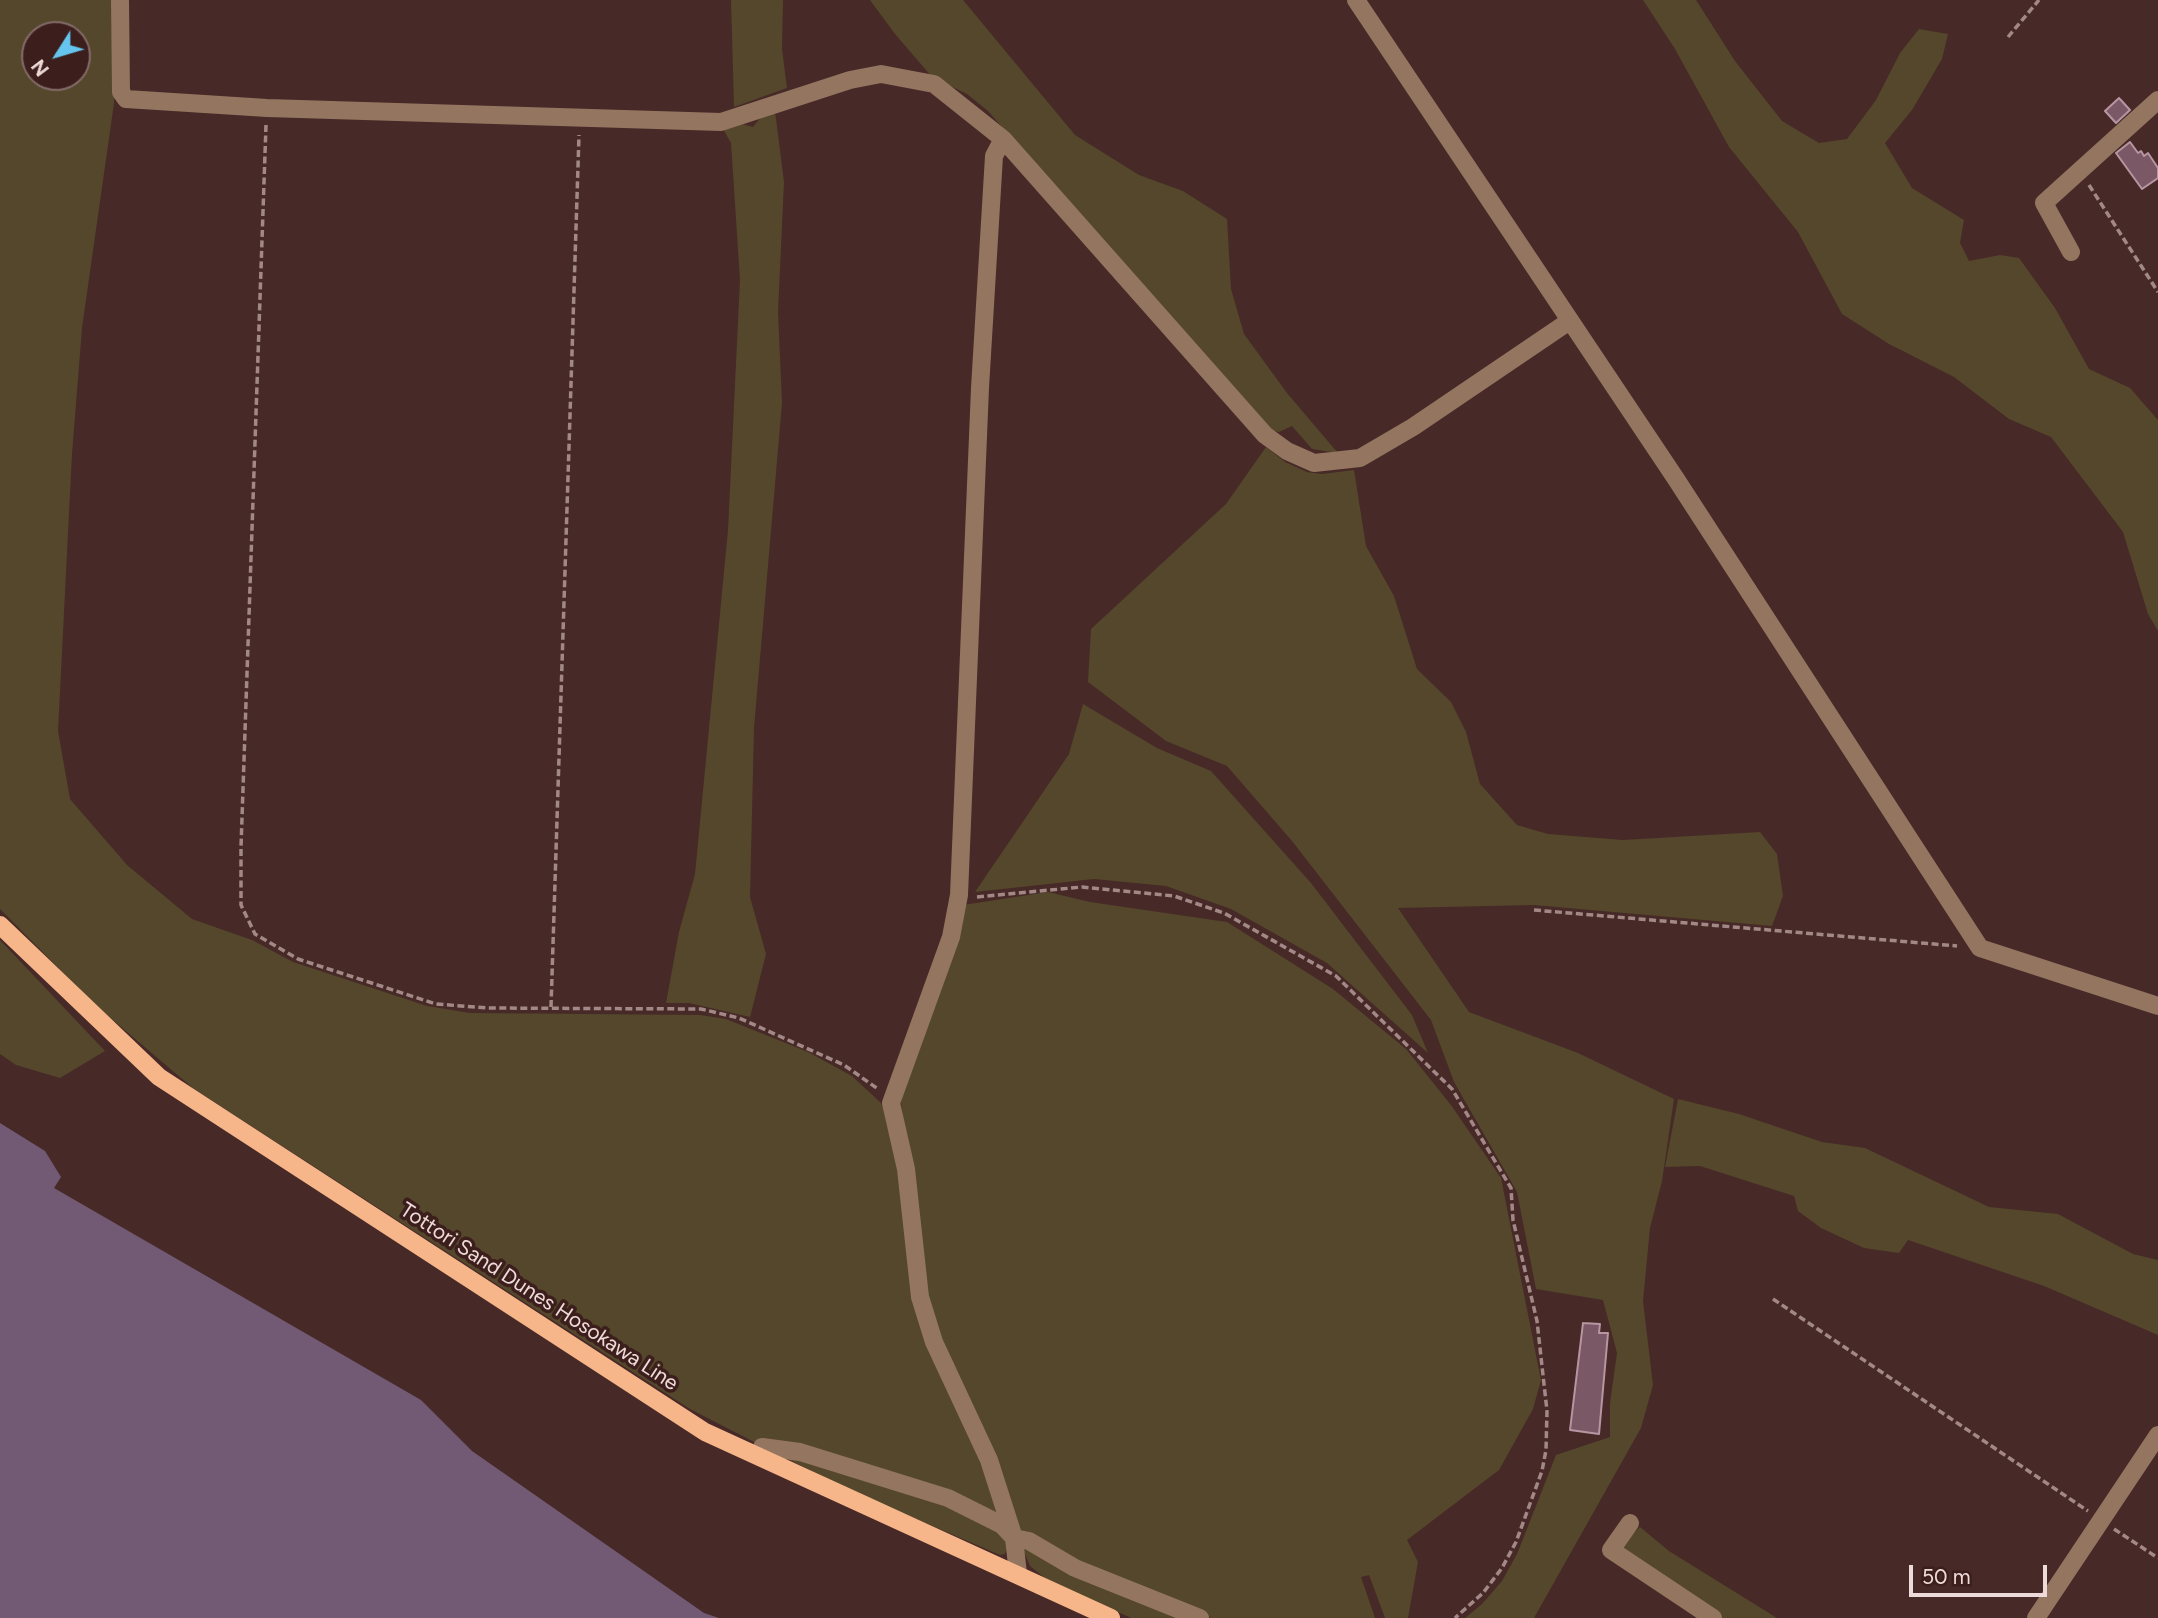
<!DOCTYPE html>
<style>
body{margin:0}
#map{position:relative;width:2158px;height:1618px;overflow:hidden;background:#472927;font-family:Figtree,sans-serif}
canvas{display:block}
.north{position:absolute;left:21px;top:21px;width:70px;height:70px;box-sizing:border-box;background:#3c1f1d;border:2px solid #836a68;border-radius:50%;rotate:233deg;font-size:19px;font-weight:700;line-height:28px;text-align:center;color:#eedad8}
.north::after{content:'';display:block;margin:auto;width:24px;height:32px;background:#65c5ee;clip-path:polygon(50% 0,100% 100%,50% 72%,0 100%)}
.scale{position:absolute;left:1909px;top:1565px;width:138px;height:32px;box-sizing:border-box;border:4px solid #eedad8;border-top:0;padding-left:9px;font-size:21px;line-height:24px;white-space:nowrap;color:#eedad8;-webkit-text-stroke:5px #3c1f1d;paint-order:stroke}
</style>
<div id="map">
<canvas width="2158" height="1618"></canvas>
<div class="north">N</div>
<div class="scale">50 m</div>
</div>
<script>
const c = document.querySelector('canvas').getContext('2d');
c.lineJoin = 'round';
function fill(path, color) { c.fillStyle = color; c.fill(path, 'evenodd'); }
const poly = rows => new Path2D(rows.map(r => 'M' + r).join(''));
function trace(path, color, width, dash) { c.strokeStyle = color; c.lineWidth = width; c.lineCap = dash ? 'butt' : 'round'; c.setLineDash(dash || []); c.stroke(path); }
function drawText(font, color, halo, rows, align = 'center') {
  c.font = font + ' Figtree,sans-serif'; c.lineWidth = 7; c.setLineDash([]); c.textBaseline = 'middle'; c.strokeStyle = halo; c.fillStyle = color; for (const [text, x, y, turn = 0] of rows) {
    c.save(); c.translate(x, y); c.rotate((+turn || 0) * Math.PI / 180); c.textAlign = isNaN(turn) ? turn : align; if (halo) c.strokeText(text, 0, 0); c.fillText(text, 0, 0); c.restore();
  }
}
fill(poly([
 [0,0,116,0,114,103,82,328,72,454,58,731,70,799,127,865,192,919,252,940,293,962,427,1006,470,1013,700,1015,726,1019,808,1052,852,1076,881,1103,896,1136,912,1288,983,1458,1002,1521,756,1443,690,1409,194,1089,94,1004,0,909],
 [35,35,77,35,77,77,35,77],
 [731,0,783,0,782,49,787,88,734,107],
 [870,0,963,0,1075,135,1139,175,1183,191,1227,219,1231,289,1244,334,1287,393,1338,453,1312,449,1292,426,1279,432,1269,430,988,111,967,94,932,77,895,34],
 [1643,0,1696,0,1735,61,1782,121,1819,143,1847,139,1876,100,1900,53,1919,29,1948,34,1942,59,1912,110,1885,143,1912,188,1964,220,1960,243,1969,261,2000,255,2019,258,2055,308,2089,369,2130,388,2158,420,2158,631,2148,614,2123,532,2051,437,2009,419,1954,377,1889,344,1842,314,1798,232,1729,147,1675,49],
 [775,111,784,182,778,312,782,403,754,728,750,897,766,954,750,1017,689,1003,666,1003,679,932,695,874,728,530,740,280,731,143,722,127,742,124,753,127,761,117],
 [1266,447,1285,462,1307,472,1322,474,1354,470,1366,546,1394,596,1417,669,1451,702,1466,732,1480,784,1517,825,1548,834,1623,840,1760,832,1777,854,1783,896,1772,926,1534,905,1398,908,1469,1012,1578,1053,1674,1099,1662,1181,1650,1228,1643,1301,1653,1385,1641,1428,1534,1618,1465,1618,1482,1604,1502,1581,1517,1554,1556,1455,1610,1437,1610,1403,1617,1353,1603,1300,1536,1289,1517,1192,1454,1082,1431,1020,1292,841,1227,766,1166,741,1088,682,1091,629,1226,504],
 [1083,704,1157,748,1211,771,1311,883,1412,1015,1428,1053,1327,963,1231,909,1166,886,1094,879,975,892,1069,754],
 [1048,892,1090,902,1227,922,1333,989,1406,1049,1451,1105,1501,1178,1541,1380,1533,1409,1499,1470,1407,1540,1418,1562,1408,1618,1385,1618,1369,1575,1361,1577,1375,1618,1211,1618,1018,1535,929,1312,901,1103,903,1086,963,905],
 [0,940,105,1051,60,1078,16,1065,0,1054],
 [1678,1099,1739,1114,1822,1142,1865,1148,1989,1207,2058,1214,2133,1254,2158,1260,2158,1335,2044,1286,1908,1240,1899,1253,1864,1248,1821,1228,1798,1211,1794,1196,1700,1166,1665,1167],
 [777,1454,853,1470,1004,1529,1007,1548,1005,1554,1000,1555,870,1499],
 [1640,1527,1669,1551,1777,1618,1723,1618,1623,1550,1621,1545],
 [1020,1542,1194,1618,1131,1618,1045,1578,1030,1566]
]), '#54472b');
fill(poly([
 [0,1123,45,1151,61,1177,54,1188,421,1400,472,1451,704,1613,719,1618,0,1618]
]), '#725a75');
const building = poly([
 [2119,98,2130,110,2116,123,2105,111,2119,98],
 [2130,142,2138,153,2141,151,2144,156,2148,153,2158,168,2158,178,2142,189,2116,153,2130,142],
 [1583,1323,1600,1324,1599,1333,1608,1333,1599,1434,1570,1430,1583,1323]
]);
fill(building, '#7b5866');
trace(building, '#b895a2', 2);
trace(poly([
 [2008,37,2039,0],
 [266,125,241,847,241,905,255,934,298,959,436,1004,488,1008,701,1009,739,1018,844,1065,878,1089],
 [2089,185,2158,292],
 [977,897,1082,887,1174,896,1224,913,1336,976,1452,1089,1511,1188,1513,1220,1537,1321,1547,1411,1546,1450,1542,1471,1516,1542,1502,1568,1483,1593,1455,1618],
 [1534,910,1957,946],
 [551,1007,579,135],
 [1773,1299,2088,1511],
 [2114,1529,2158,1558]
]), '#a28987', 3.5, [7, 3.5]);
trace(poly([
 [120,0,121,92,126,99,267,108,721,122,850,80,881,74,934,84,1003,139],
 [1356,0,1676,479,1980,948,2158,1006],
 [2071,252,2044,203,2158,100],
 [762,1447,800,1452,948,1498,1002,1525,1014,1538,1029,1541,1075,1568,1200,1618],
 [1630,1523,1611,1550,1713,1618],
 [1018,1574,1014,1538,989,1460,934,1342,920,1297,906,1169,891,1103,951,937,959,895,980,388,994,156,1003,139,1265,435,1287,451,1314,463,1360,458,1413,427,1568,322],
 [2036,1618,2158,1435]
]), '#947560', 18);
trace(poly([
 [0,925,159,1077,705,1432,1111,1618]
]), '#f6b68a', 18);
drawText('21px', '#eedad8', '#3c1f1d', [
 ["Tottori Sand Dunes Hosokawa Line",539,1297,33]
]);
</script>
